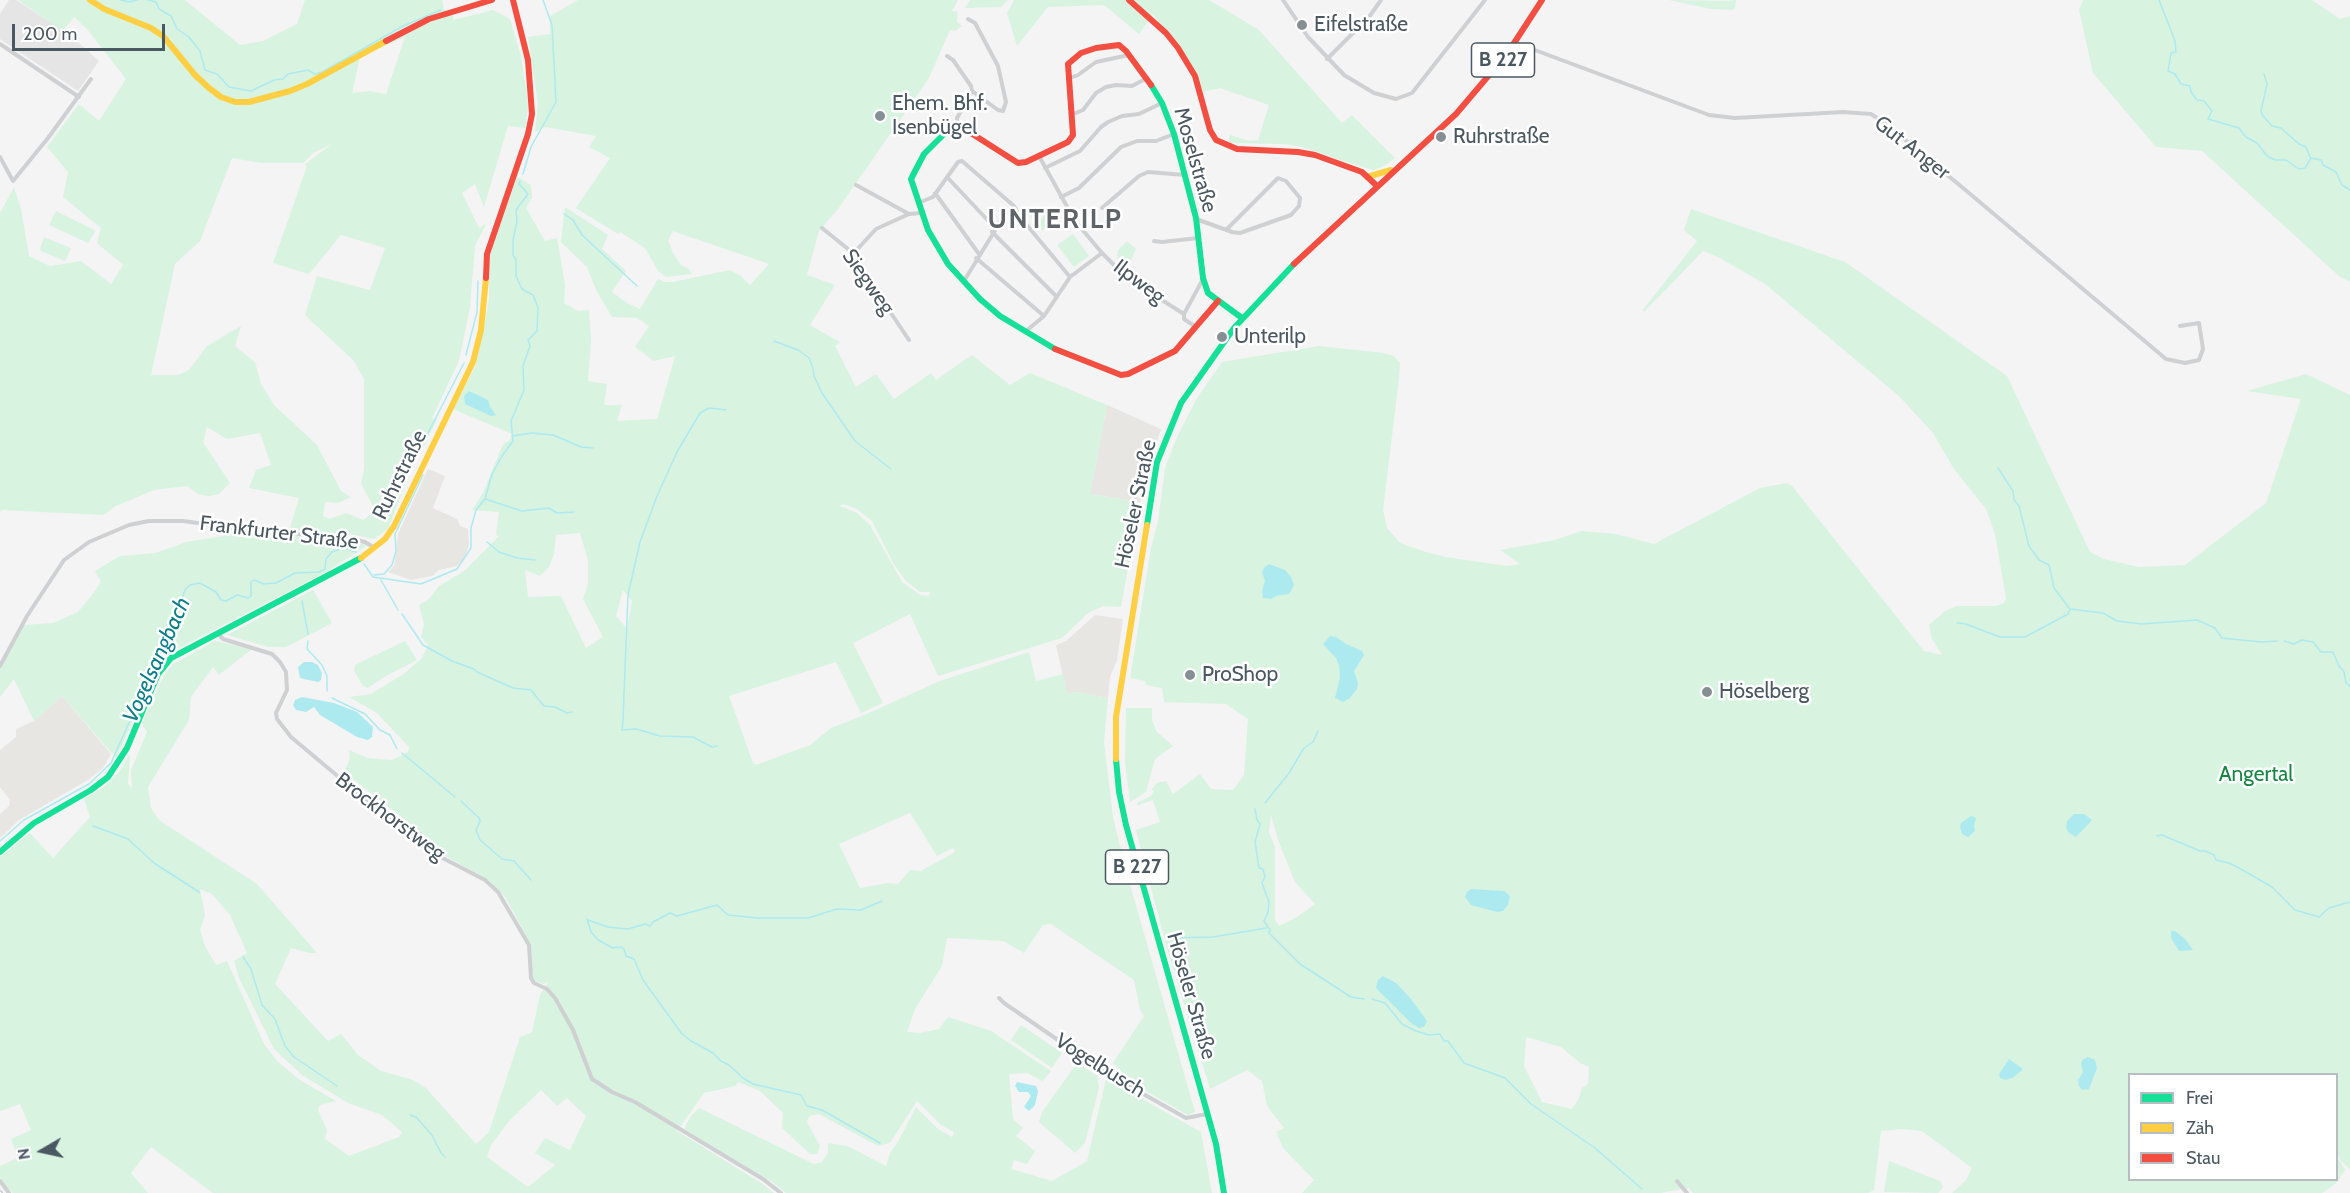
<!DOCTYPE html>
<meta charset="utf-8">
<style>
body{margin:0}
#map{position:relative;width:2350px;height:1193px;overflow:hidden;background:#f4f4f4;font-family:Cabin,sans-serif}
canvas{display:block}
.legend{position:absolute;left:2128px;top:1073px;width:210px;height:108px;box-sizing:border-box;background:#fff;border:2px solid #b7bcc0;margin:0;padding:8px 10px;list-style:none;font-size:18px;color:#4a5861}
.legend li{display:flex;align-items:center;gap:12px;height:30px}
.legend b{width:30px;border:2px solid #b7bcc0}
.north{position:absolute;left:12px;top:1121px;width:60px;height:60px;-webkit-text-stroke:4px #fff;paint-order:stroke;rotate:261deg;font-size:16px;font-weight:700;line-height:24px;text-align:center;color:#4a5861}
.north::after{content:'';display:block;margin:auto;width:21px;height:27px;background:#4a5861;clip-path:polygon(50% 0,100% 100%,50% 72%,0 100%)}
.scale{position:absolute;left:12px;top:24px;width:153px;height:27px;box-sizing:border-box;border:3px solid #4a5861;border-top:0;padding-left:8px;font-size:18px;line-height:21px;white-space:nowrap;color:#4a5861;-webkit-text-stroke:4px #fff;paint-order:stroke}
</style>
<div id="map">
<canvas width="2350" height="1193"></canvas>
<ul class="legend">
<li><b style="height:8px;background:#16e098"></b>Frei</li>
<li><b style="height:8px;background:#ffcf43"></b>Zäh</li>
<li><b style="height:8px;background:#f24e42"></b>Stau</li>
</ul>
<div class="north">N</div>
<div class="scale">200 m</div>
</div>
<script>
const c = document.querySelector('canvas').getContext('2d');
c.lineJoin = 'round';
function fill(path, color) { c.fillStyle = color; c.fill(path, 'evenodd'); }
const poly = rows => new Path2D(rows.map(r => 'M' + r).join(''));
function trace(path, color, width, dash) { c.strokeStyle = color; c.lineWidth = width; c.lineCap = dash ? 'butt' : 'round'; c.setLineDash(dash || []); c.stroke(path); }
function drawText(font, color, halo, rows, align = 'center') {
  c.font = font + ' Cabin,sans-serif'; c.lineWidth = 5; c.setLineDash([]); c.textBaseline = 'middle'; c.strokeStyle = halo; c.fillStyle = color; for (const [text, x, y, turn = 0] of rows) {
    c.save(); c.translate(x, y); c.rotate((+turn || 0) * Math.PI / 180); c.textAlign = isNaN(turn) ? turn : align; if (halo) c.strokeText(text, 0, 0); c.fillText(text, 0, 0); c.restore();
  }
}
fill(poly([
 [1107,405,1161,429,1147,472,1145,472,1140,502,1090,494],
 [428,469,445,476,433,508,457,519,460,526,468,529,469,545,465,557,457,566,439,570,432,576,411,580,388,572,394,566,398,534],
 [1095,615,1123,619,1117,660,1110,677,1108,698,1077,692,1067,694,1056,645,1066,641],
 [62,696,111,754,103,768,88,780,19,820,0,838,0,814,9,806,10,800,0,787,0,750,16,737,16,729,34,721]
]), '#e8e6e3');
fill(poly([
 [9,0,16,0,69,34,99,61,78,91,0,39,0,14]
]), '#e6e5e6');
fill(poly([
 [18,0,185,0,240,45,263,41,297,24,305,0,442,0,444,9,453,16,453,20,493,10,510,19,521,56,527,96,528,108,525,128,508,126,484,207,475,184,462,193,479,228,486,224,475,246,470,307,459,361,432,418,437,419,422,450,409,469,405,485,388,529,374,539,349,534,330,538,319,538,290,528,299,498,249,488,256,470,271,465,260,433,227,439,207,427,203,442,230,483,219,494,209,496,198,494,187,486,154,490,116,506,103,515,1,510,0,514,0,213,14,187,21,209,29,256,50,266,81,261,111,284,123,265,97,243,101,228,63,197,68,172,47,147,79,104,99,121,126,79,87,29,74,17,63,31],
 [405,37,386,94,370,91,352,93,360,57],
 [332,144,304,165,307,166,273,263,309,274,341,235,385,248,370,290,317,276,305,315,354,361,364,379,364,469,361,484,376,511,363,520,346,513,330,519,323,516,325,502,338,503,351,497,341,491,317,445,274,405,261,384,255,362,235,346,241,326,207,346,189,370,178,375,151,375,175,264,200,241,232,158,261,163,303,163,313,153],
 [578,0,958,0,952,11,958,12,957,22,962,26,955,31,950,30,929,78,838,209,819,231,807,275,835,285,810,325,840,342,835,346,856,387,876,374,894,399,931,373,936,380,972,355,1010,385,1030,373,1107,405,1090,494,1140,502,1121,607,1103,606,1088,613,1062,638,938,676,910,614,853,643,883,703,861,713,836,662,729,696,753,763,756,765,810,745,831,728,862,716,940,681,1029,652,1036,681,1063,674,1067,694,1077,692,1108,698,1104,742,1113,817,1125,867,1195,1112,1188,1115,1121,1077,1120,1069,1113,1063,1144,1016,1140,1010,1134,980,1051,924,1043,925,1024,953,1003,941,947,938,942,966,915,1009,907,1032,920,1033,939,1029,948,1017,991,1031,1051,1071,1043,1081,1027,1073,1009,1074,1013,1119,1023,1128,1016,1136,1035,1151,1027,1164,1014,1160,1011,1169,1052,1181,1087,1161,1106,1079,1201,1132,1212,1193,786,1193,772,1182,684,1129,691,1116,699,1108,814,1164,822,1162,828,1153,828,1143,847,1146,886,1166,890,1153,899,1140,916,1107,938,1129,952,1137,954,1132,941,1125,917,1101,890,1143,878,1146,819,1114,809,1116,807,1122,820,1146,817,1154,810,1154,782,1128,783,1113,760,1091,738,1082,735,1086,704,1093,677,1131,761,1183,774,1193,213,1193,151,1147,131,1173,148,1193,13,1193,3,1184,0,1177,0,1166,18,1158,11,1139,31,1130,20,1104,0,1111,0,857,30,833,53,858,90,817,84,799,104,787,119,772,130,754,128,784,132,788,131,770,147,732,142,723,164,675,173,664,215,641,252,649,219,675,213,667,191,697,189,720,148,787,151,808,159,820,257,884,317,953,309,953,291,948,275,984,328,1041,341,1034,358,1055,381,1071,413,1080,426,1088,476,1144,489,1132,520,1037,532,1032,540,995,548,982,543,984,534,980,532,971,531,945,506,898,490,881,428,846,404,828,408,822,344,772,350,759,349,750,367,758,392,760,408,752,409,747,377,713,349,697,371,694,405,673,422,658,428,645,421,637,424,624,419,605,429,599,439,586,464,571,499,536,496,535,499,512,472,510,483,493,503,444,509,441,512,434,453,409,475,367,482,338,489,299,489,266,493,243,517,177,531,185,532,198,526,208,545,241,557,238,565,285,564,303,578,311,589,310,591,340,588,381,607,384,604,405,622,405,617,421,657,419,675,356,654,361,635,347,649,326,637,318,612,317,596,290,587,267,561,242,565,207,608,235,602,249,626,271,612,292,627,303,640,309,658,279,665,282,673,282,730,270,741,276,750,285,769,264,673,231,668,240,673,253,681,265,689,269,692,274,666,277,658,271,645,248,620,232,618,234,576,208,610,158,589,147,596,136,545,127,535,132,538,104,528,37,550,34,550,16],
 [843,504,857,509,872,521,893,563,906,581,920,592,930,592,929,596,920,595,902,582,870,525,857,513,840,506],
 [580,533,588,560,588,584,583,599,603,637,586,648,561,596,528,597,525,570,540,576,549,567,554,554,556,535],
 [623,590,632,601,627,629,616,616],
 [910,813,937,856,953,848,955,852,921,871,910,870,898,884,888,883,860,888,839,844],
 [200,889,212,894,230,915,247,953,234,961,239,978,274,1049,302,1075,348,1103,382,1115,402,1132,399,1137,349,1156,325,1139,327,1130,318,1110,320,1105,336,1101,300,1080,278,1062,264,1044,227,961,216,965,205,946,200,930,205,915],
 [541,1090,557,1106,567,1098,586,1116,570,1150,545,1138,535,1153,555,1165,528,1187,487,1157,491,1145,510,1120],
 [970,0,1008,0,1001,7,965,8],
 [1014,0,1209,0,1259,30,1342,123,1352,115,1395,158,1386,165,1374,170,1346,162,1302,147,1285,144,1228,143,1230,135,1250,141,1258,140,1269,105,1220,88,1201,92,1195,76,1153,14,1139,34,1104,5,1048,7,1017,46,1007,13],
 [1669,0,1725,1,1736,0,1735,9,1731,10,1711,9],
 [2083,0,2312,0,2340,19,2350,16,2350,282,2339,276,2202,151,2156,147,2093,73,2079,10],
 [1691,209,1845,262,2007,376,2090,552,2104,559,2139,567,2185,565,2266,503,2301,399,2247,391,2306,374,2350,395,2350,1169,2341,1161,2337,1153,2336,1074,2130,1074,2130,1180,2336,1180,2337,1156,2345,1170,2336,1183,2322,1193,1952,1193,1966,1180,1972,1168,1922,1131,1901,1129,1881,1131,1874,1190,1868,1193,1693,1193,1689,1188,1660,1193,1302,1193,1314,1180,1283,1148,1276,1132,1284,1128,1267,1106,1262,1081,1247,1070,1210,1089,1166,945,1136,830,1160,822,1153,800,1138,805,1137,803,1151,796,1154,791,1151,790,1157,783,1166,781,1173,794,1200,774,1211,789,1233,790,1244,775,1248,719,1226,704,1164,702,1162,688,1146,685,1145,681,1130,678,1151,548,1158,521,1165,468,1178,435,1197,398,1222,362,1319,346,1383,353,1394,356,1400,363,1399,378,1383,510,1387,528,1400,543,1426,552,1445,557,1507,566,1520,564,1500,550,1555,540,1582,531,1616,534,1654,544,1760,488,1787,483,1792,486,1924,651,1942,655,1932,639,1929,625,1945,611,1957,606,1996,606,2004,603,2006,598,1995,534,1986,509,1954,469,1933,433,1899,396,1765,284,1718,257,1703,251,1645,311,1642,311,1697,241,1684,230],
 [1271,815,1278,840,1295,882,1315,904,1297,917,1279,926,1275,920,1275,847,1269,832],
 [1526,1037,1561,1047,1580,1063,1589,1067,1588,1084,1582,1088,1579,1098,1572,1109,1542,1102,1524,1066],
 [56,211,94,230,95,232,88,243,49,225],
 [1033,212,1040,214,1041,219,1045,214,1053,217,1050,228,1042,230,1031,217],
 [1073,234,1089,256,1074,267,1057,245],
 [44,237,71,248,65,261,41,251,40,249],
 [1127,241,1136,249,1130,263,1125,264,1117,257,1118,250],
 [222,528,248,532,286,532,318,543,348,541,368,545,326,572,175,650,165,658,156,671,116,758,62,696,34,721,14,679,0,697,0,669,24,625,53,623,78,612,92,595,101,582,95,571,120,556,156,553,186,542,224,536],
 [313,590,332,623,286,647,268,647,227,635],
 [405,641,417,660,384,677,368,688,363,686,354,671,355,665],
 [1126,708,1152,708,1152,720,1156,731,1173,746,1155,759,1146,792,1130,802,1125,763],
 [1021,1025,1062,1053,1052,1068,1011,1040],
 [1077,1063,1097,1076,1099,1088,1085,1143,1075,1153,1039,1122,1042,1112],
 [1889,1161,1940,1181,1943,1187,1938,1193,1884,1192]
]), '#d8f3e0');
fill(poly([
 [469,391,488,400,490,407,496,415,491,416,465,404,464,396],
 [1269,564,1285,570,1291,577,1294,585,1289,594,1276,596,1271,599,1263,598,1262,591,1265,581,1262,572,1264,568],
 [1330,636,1336,637,1346,644,1362,651,1364,655,1354,671,1358,683,1357,689,1350,698,1343,702,1335,698,1340,678,1339,665,1336,658,1323,644],
 [304,662,312,662,318,665,322,673,321,680,318,682,300,678,298,667],
 [302,697,334,703,357,712,373,727,372,737,368,740,357,737,320,715,314,707,306,712,296,710,293,705,295,700],
 [2074,814,2084,814,2092,820,2076,837,2069,833,2066,828,2067,821],
 [1971,816,1976,818,1974,826,1975,831,1968,837,1962,834,1960,827,1961,823],
 [1471,889,1504,891,1510,896,1508,905,1503,911,1497,912,1471,905,1465,897,1467,892],
 [2171,931,2175,931,2185,939,2193,950,2179,951,2171,938],
 [1383,976,1396,983,1411,999,1427,1021,1424,1027,1419,1028,1411,1023,1376,988,1378,980],
 [2088,1057,2095,1060,2097,1068,2089,1089,2082,1090,2079,1086,2078,1080,2083,1072,2081,1063,2083,1059],
 [2009,1059,2023,1069,2014,1077,2006,1080,2000,1078,1999,1074],
 [1017,1082,1036,1086,1038,1091,1035,1105,1029,1111,1024,1107,1031,1096,1028,1092,1019,1092,1015,1086]
]), '#adeaf0');
trace(poly([
 [120,0,130,2,137,0],
 [148,0,156,2,159,9,171,16,177,29,189,37,200,51,205,70,217,74,229,87,251,91,274,80,283,79,288,74,308,70,315,74,322,72,403,26,441,10],
 [2159,0,2175,41,2176,52,2171,53,2168,71,2175,74,2181,84,2190,86,2191,92,2197,100,2204,101,2212,111,2208,119,2239,128,2246,137,2257,143,2267,156,2275,160,2286,160,2299,169,2305,168,2311,158,2321,160,2323,165,2336,172,2342,185,2350,190],
 [2264,74,2267,84,2261,111,2263,116,2272,126,2281,128,2299,144,2306,147,2310,157],
 [523,174,531,147,556,102,552,25,543,0],
 [564,214,573,220,582,235,637,286],
 [774,341,798,350,809,358,813,368,814,376,822,393,855,441,891,469],
 [466,355,477,312,478,281],
 [512,436,532,433,553,435,581,447,593,448],
 [410,468,464,363],
 [1998,468,2013,491,2014,500,2019,506,2029,546,2039,560,2049,565,2054,588,2070,609,2103,613,2117,621,2141,624,2197,620,2215,628,2222,638,2262,642,2277,641],
 [485,499,522,511,549,508,557,513,574,512],
 [487,542,499,552,517,558,535,560],
 [364,564,373,577,421,584,457,569,471,548,471,528,476,510,485,499,492,474,502,456,513,441,511,421,524,390,523,366,530,346,528,340,537,331,538,308,533,295,522,289,516,276,516,260,513,255,513,240,517,222,516,210,528,194,519,184,520,181],
 [374,575,384,574,392,565,396,551,395,534,423,475],
 [381,580,398,610],
 [302,601,308,634],
 [402,614,423,645,452,661,474,669,477,672,513,688,531,690,544,706,555,707,567,713,572,712],
 [1957,623,1966,624,2000,637,2025,637,2068,614,2070,609],
 [308,641,307,649,322,665,327,676,327,691],
 [2284,641,2294,644,2302,640,2313,642,2321,652,2333,652,2339,666,2344,672,2346,683,2350,686],
 [332,698,365,714,380,730,390,735,397,749],
 [717,746,712,747,693,737,660,736,636,729,622,730,623,719,628,595,640,542,657,496,677,452,700,413,709,408,726,410],
 [402,753,455,797],
 [461,801,479,818,480,821,476,830,480,840,502,859,514,861,531,880],
 [1265,803,1289,773,1304,748,1313,742,1318,731],
 [1255,809,1257,820,1260,824,1255,842,1259,868,1263,869,1265,877,1262,883,1269,902,1268,912,1264,921,1270,930,1269,933,1300,964,1351,997,1364,999],
 [93,826,128,839,154,863,199,892],
 [2157,836,2162,835,2200,851,2205,851,2214,855,2216,860,2229,863,2239,868,2272,887,2295,910,2319,917,2329,908,2350,902],
 [0,841,24,820,89,784,111,763,146,685,157,657,164,648,185,590,190,585,200,583,216,592,221,600,226,601,237,595,248,598,251,596,251,582,254,580,264,584,276,583,295,573,319,572,325,569,326,559,332,552,344,548,356,552],
 [587,919,591,932,598,940,613,948,621,947,624,949,626,956,634,959,643,980,682,1034,691,1041,713,1053,721,1061,729,1065,743,1078,753,1084,801,1095,807,1106,822,1110,880,1143],
 [588,920,608,927,628,929,645,924,650,926,653,922,670,913,677,916,717,905,728,915,758,918,808,918,837,909,861,910,882,901],
 [1169,938,1213,937,1266,928],
 [243,957,251,969,262,1005,275,1019,285,1046,294,1057,337,1086],
 [1372,999,1385,1003,1402,1024,1416,1031,1429,1035,1440,1034,1444,1041,1448,1041,1464,1063,1505,1078,1531,1104,1595,1148,1642,1189],
 [410,1115,416,1117,432,1135,441,1153,445,1157]
]), '#adeaf0', 1.5);
trace(poly([
 [1283,0,1308,37,1344,75,1374,93,1396,99,1412,93,1485,0],
 [1516,43,1709,115,1735,118,1843,112,1871,114,1885,123,1969,193,2166,359,2185,363,2199,360,2203,349,2199,323,2180,326],
 [0,44,79,97],
 [947,56,953,60,971,86,972,91,998,110,1003,111,1006,102,998,66,975,23,968,19],
 [1327,59,1369,17,1381,0],
 [1068,79,1078,75,1096,62,1129,55],
 [1071,115,1083,110,1096,93,1106,87,1116,85,1132,86,1147,78],
 [957,124,957,118,972,91],
 [1039,156,1075,221,1102,253,1127,278,1184,314],
 [0,157,13,181,48,138,91,79],
 [1045,168,1080,151,1101,127,1108,122,1122,116,1139,114,1162,103],
 [947,177,995,228],
 [856,185,909,214],
 [935,193,979,254],
 [1061,197,1079,188,1121,147,1137,141,1156,141,1174,134],
 [918,203,933,197,958,162,962,161,1014,206,1021,218,1070,277],
 [1102,208,1139,176,1148,172,1185,175],
 [1196,219,1232,232,1240,233,1291,215,1299,206,1300,198,1286,181,1278,178,1226,230],
 [822,228,848,249,909,340],
 [992,232,1057,297],
 [1154,241,1162,242,1198,238],
 [852,255,876,229,909,214,921,213],
 [976,258,1044,316],
 [964,281,1002,219],
 [1196,327,1184,319,1184,314,1203,279],
 [1025,332,1044,316,1070,277,1102,253],
 [217,633,223,639,272,654,280,662,286,672,287,690,276,713,277,719,291,737,408,835,431,852,485,880,498,892,529,945,531,978,534,983,547,989,555,998,573,1030,592,1079,612,1092,635,1102,763,1179,781,1193],
 [0,666,27,616,64,560,89,542,129,525,149,521,183,521,248,530,273,528,329,541,348,538,365,542,375,548],
 [999,998,1004,1003,1106,1073,1186,1118,1207,1114],
 [0,1181,9,1193],
 [1677,1181,1687,1193]
]), '#ced0d2', 4);
trace(poly([
 [1151,85,1162,103,1174,134,1196,218,1203,278,1208,293,1242,318],
 [963,128,957,124,953,125,924,154,911,179,928,230,948,264,980,299,1000,316,1055,349],
 [1147,525,1157,462,1181,403,1234,328,1294,264],
 [1116,759,1119,792,1126,825,1216,1144,1224,1193],
 [0,852,34,823,91,790,108,777,127,748,158,674,171,658,361,558]
]), '#16e098', 6);
trace(poly([
 [90,0,104,9,151,28,163,36,195,75,209,88,221,97,235,102,249,102,290,91,307,84,386,41],
 [1367,177,1391,170],
 [361,558,385,539,394,526,473,362,481,330,486,278],
 [1116,759,1116,717,1147,525]
]), '#ffcf43', 6);
trace(poly([
 [1129,0,1166,33,1178,48,1195,76,1210,130,1216,140,1237,149,1298,152,1315,155,1362,172,1376,185],
 [386,41,429,19,492,0],
 [963,128,1018,163,1026,162,1068,142,1073,135,1068,64,1081,53,1096,48,1119,45,1126,51,1151,85],
 [1294,264,1456,114,1507,54,1542,0],
 [486,278,487,254,528,134,532,114,528,60,513,0],
 [1055,349,1121,375,1128,374,1175,351,1218,301]
]), '#f24e42', 6);
const rail = poly([
 [0,1192,1,1193]
]);
trace(rail, '#c9cacc', 4);
trace(rail, '#fff', 1.5, [4.5]);
for (const [x, y, r, color] of [
 [1302,25,6,"#868f94"],
 [880,116,6,"#868f94"],
 [1441,137,6,"#868f94"],
 [1222,337,6,"#868f94"],
 [1190,675,6,"#868f94"],
 [1707,692,6,"#868f94"]
]) { const dot = new Path2D(); dot.arc(x, y, r, 0, 2 * Math.PI); c.fillStyle = color; c.fill(dot); trace(dot, '#fff', 2); }
for (const [x, y, w] of [
 [1503,60,63],
 [1137,867,63]
]) { const box = new Path2D(); box.roundRect(x - w / 2, y - 17, w, 34, 4.5); c.fillStyle = '#fff'; c.fill(box); trace(box, '#4a5861', 1.5); }
drawText('bold 20px', '#4a5861', null, [
 ["B 227",1503,60],
 ["B 227",1137,867]
]);
drawText('21px', '#4a5861', '#fff', [
 ["Eifelstraße",1314,25],
 ["Ehem. Bhf.",892,104],
 ["Isenbügel",892,128],
 ["Ruhrstraße",1453,137],
 ["Unterilp",1234,337],
 ["ProShop",1202,675],
 ["Höselberg",1719,692]
], 'left');
drawText('21px', '#4a5861', '#fff', [
 ["Gut Anger",1912,148,38],
 ["Moselstraße",1195,160,74],
 ["Siegweg",868,282,55],
 ["Ilpweg",1139,282,37],
 ["Ruhrstraße",400,475,-64],
 ["Höseler Straße",1136,504,-78],
 ["Frankfurter Straße",279,533,7],
 ["Brockhorstweg",390,817,37],
 ["Höseler Straße",1191,996,74],
 ["Vogelbusch",1100,1066,32]
]);
drawText('21px', '#168743', '#fff', [
 ["Angertal",2256,775]
]);
drawText('italic 22px', '#0b7e8c', '#fff', [
 ["Vogelsangbach",157,660,-66]
]);
c.letterSpacing = '1.5px';
drawText('bold 27px', '#5f6468', '#fff', [
 ["UNTERILP",1055,220]
]);
c.letterSpacing = '0px';
</script>
